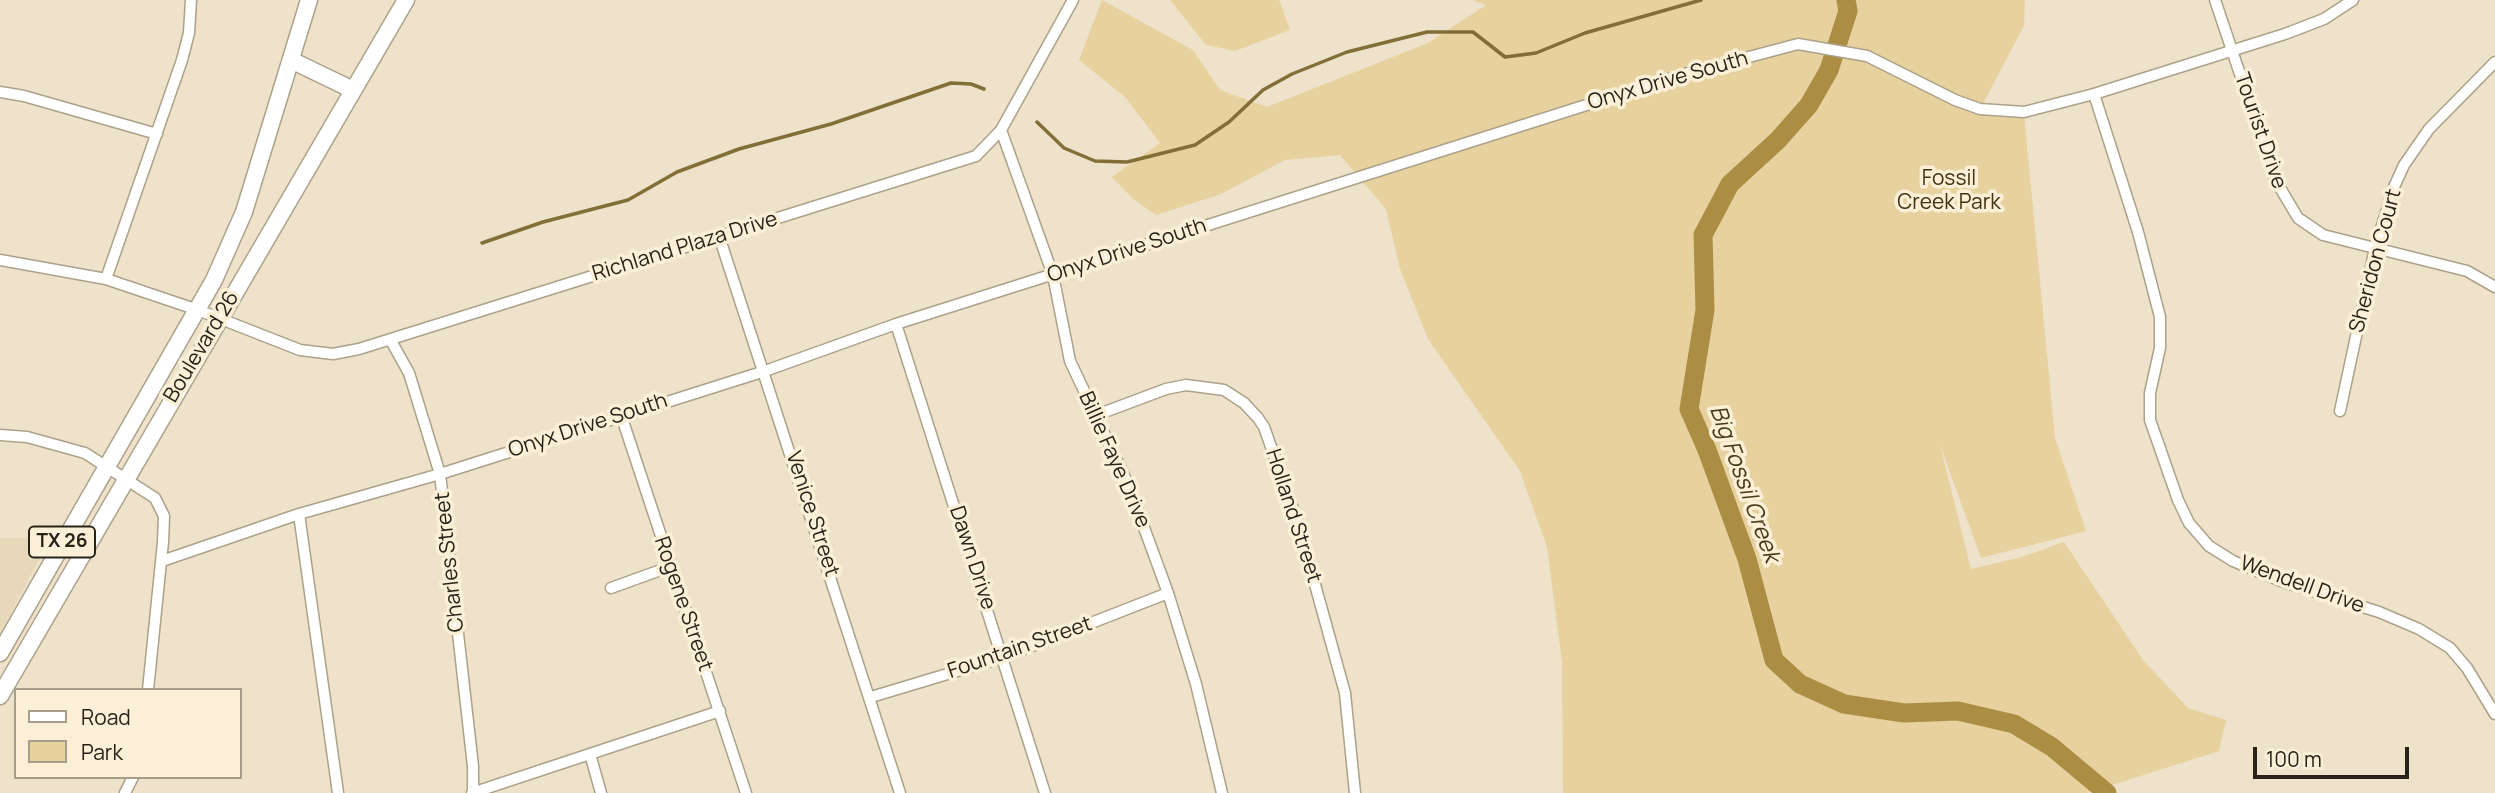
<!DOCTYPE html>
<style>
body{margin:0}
#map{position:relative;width:2495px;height:793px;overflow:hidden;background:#eee3ca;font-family:Manrope,sans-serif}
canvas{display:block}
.legend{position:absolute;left:14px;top:688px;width:228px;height:91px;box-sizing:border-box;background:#fbf0d7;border:2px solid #a69e8b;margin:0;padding:9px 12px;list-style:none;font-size:21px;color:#272319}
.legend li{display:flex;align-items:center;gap:14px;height:35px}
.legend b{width:35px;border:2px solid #a69e8b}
.scale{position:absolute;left:2253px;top:747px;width:156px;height:32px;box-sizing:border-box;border:4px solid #272319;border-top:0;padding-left:9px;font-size:21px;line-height:24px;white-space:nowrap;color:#272319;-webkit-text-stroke:5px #fbf0d7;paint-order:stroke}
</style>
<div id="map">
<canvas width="2495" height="793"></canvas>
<ul class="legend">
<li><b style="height:9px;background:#fff"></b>Road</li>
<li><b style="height:19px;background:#e6d19f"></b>Park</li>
</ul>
<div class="scale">100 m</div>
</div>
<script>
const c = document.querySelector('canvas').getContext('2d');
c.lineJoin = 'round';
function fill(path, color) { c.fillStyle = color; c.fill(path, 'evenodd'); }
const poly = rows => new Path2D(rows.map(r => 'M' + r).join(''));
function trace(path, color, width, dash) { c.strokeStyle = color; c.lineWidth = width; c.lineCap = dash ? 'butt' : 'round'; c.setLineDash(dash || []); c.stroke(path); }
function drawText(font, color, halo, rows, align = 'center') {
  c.font = font + ' Manrope,sans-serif'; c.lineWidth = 7; c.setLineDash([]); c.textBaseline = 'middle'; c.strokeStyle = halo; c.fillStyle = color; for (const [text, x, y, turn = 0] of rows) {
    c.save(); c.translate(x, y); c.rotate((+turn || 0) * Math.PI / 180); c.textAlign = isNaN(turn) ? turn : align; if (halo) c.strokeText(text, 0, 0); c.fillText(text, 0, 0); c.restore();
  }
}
fill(poly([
 [51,537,15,605,0,632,0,538]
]), '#e6d8b9');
fill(poly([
 [1102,0,1193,50,1220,90,1267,107,1428,43,1486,5,1473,0,2025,0,2024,26,1980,109,1973,109,2024,114,2055,438,2086,531,1981,558,1940,445,1971,569,2022,557,2064,542,2143,660,2188,708,2226,720,2219,751,2087,793,1563,793,1562,662,1547,547,1520,471,1428,339,1400,269,1386,209,1340,155,1285,160,1221,194,1156,215,1133,199,1112,177,1160,143,1125,97,1079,60],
 [1170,0,1279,0,1290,30,1235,51,1206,45]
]), '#e6d19f');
trace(poly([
 [1037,122,1064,148,1095,161,1127,162,1195,145,1229,122,1263,90,1292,74,1347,52,1427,32,1473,32,1505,57,1536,53,1585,33,1701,0],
 [482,243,543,222,628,200,677,172,739,149,831,124,951,83,971,84,984,89]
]), '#836e37', 3.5);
trace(poly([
 [1846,0,1848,11,1829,70,1809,105,1778,140,1730,184,1703,235,1705,310,1689,409,1707,450,1747,559,1774,660,1800,684,1844,704,1904,713,1958,711,2014,724,2052,747,2107,793]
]), '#ab8e44', 19);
const minor = poly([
 [2215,0,2276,181,2298,218,2323,235,2467,271,2495,287],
 [0,92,24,96,157,134],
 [2094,94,2138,232,2160,317,2160,348,2150,393,2150,420,2178,500,2189,523,2209,546,2233,561,2281,581,2379,612,2419,629,2450,648,2467,668,2495,714],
 [1001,130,1053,275,1070,361,1128,484,1168,593,1196,684,1222,793],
 [719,236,900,793],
 [0,260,106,279,198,310,300,350,333,354,359,349,976,156,1001,130,1073,0],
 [106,279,182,60,189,33,191,0],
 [896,324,1045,793],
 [390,339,409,373,440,474,473,766,473,793],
 [2340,411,2375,248,2394,187,2404,165,2429,129,2495,62],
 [621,415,746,793],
 [1094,416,1166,389,1186,385,1224,390,1244,403,1258,418,1264,427,1298,523,1345,693,1355,793],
 [0,435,27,437,85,453,155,498,164,516,163,542,148,690],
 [299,514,338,793],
 [162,561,299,514,440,474,765,371,896,324,1681,75,1798,44,1867,56,1955,100,1980,109,2024,112,2094,94,2285,34,2324,19,2353,0],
 [611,588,669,567],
 [871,697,1004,657,1168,593],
 [590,754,601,793],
 [125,793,133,777],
 [472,793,720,711]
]);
const primary = poly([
 [291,60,353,90],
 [0,653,214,280,244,212,309,0],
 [0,696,406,0]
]);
trace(minor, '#aca189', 13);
trace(primary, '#aca189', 19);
trace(minor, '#fff', 10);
trace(primary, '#fff', 16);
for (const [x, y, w] of [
 [62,542,66]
]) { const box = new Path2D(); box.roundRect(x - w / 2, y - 15.5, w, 31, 5); c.fillStyle = '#fbf0d7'; c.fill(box); trace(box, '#272319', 2); }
drawText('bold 19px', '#272319', null, [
 ["TX 26",62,542]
]);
drawText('21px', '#272319', '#fbf0d7', [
 ["Onyx Drive South",1668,81,-16],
 ["Tourist Drive",2260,131,71],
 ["Richland Plaza Drive",685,247,-17],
 ["Onyx Drive South",1127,251,-18],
 ["Sheridon Court",2376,261,-75],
 ["Boulevard 26",202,347,-59],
 ["Onyx Drive South",588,426,-18],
 ["Billie Faye Drive",1114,460,66],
 ["Venice Street",812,514,72],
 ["Holland Street",1293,516,72],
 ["Dawn Drive",972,558,72],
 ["Charles Street",450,562,-96],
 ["Wendell Drive",2302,585,20],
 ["Rogene Street",683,604,71],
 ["Fountain Street",1020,648,-19]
]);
drawText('21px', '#403312', '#fbf0d7', [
 ["Fossil",1949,179],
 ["Creek Park",1949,203]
]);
drawText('italic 23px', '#473a19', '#fbf0d7', [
 ["Big Fossil Creek",1744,484,70]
]);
</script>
